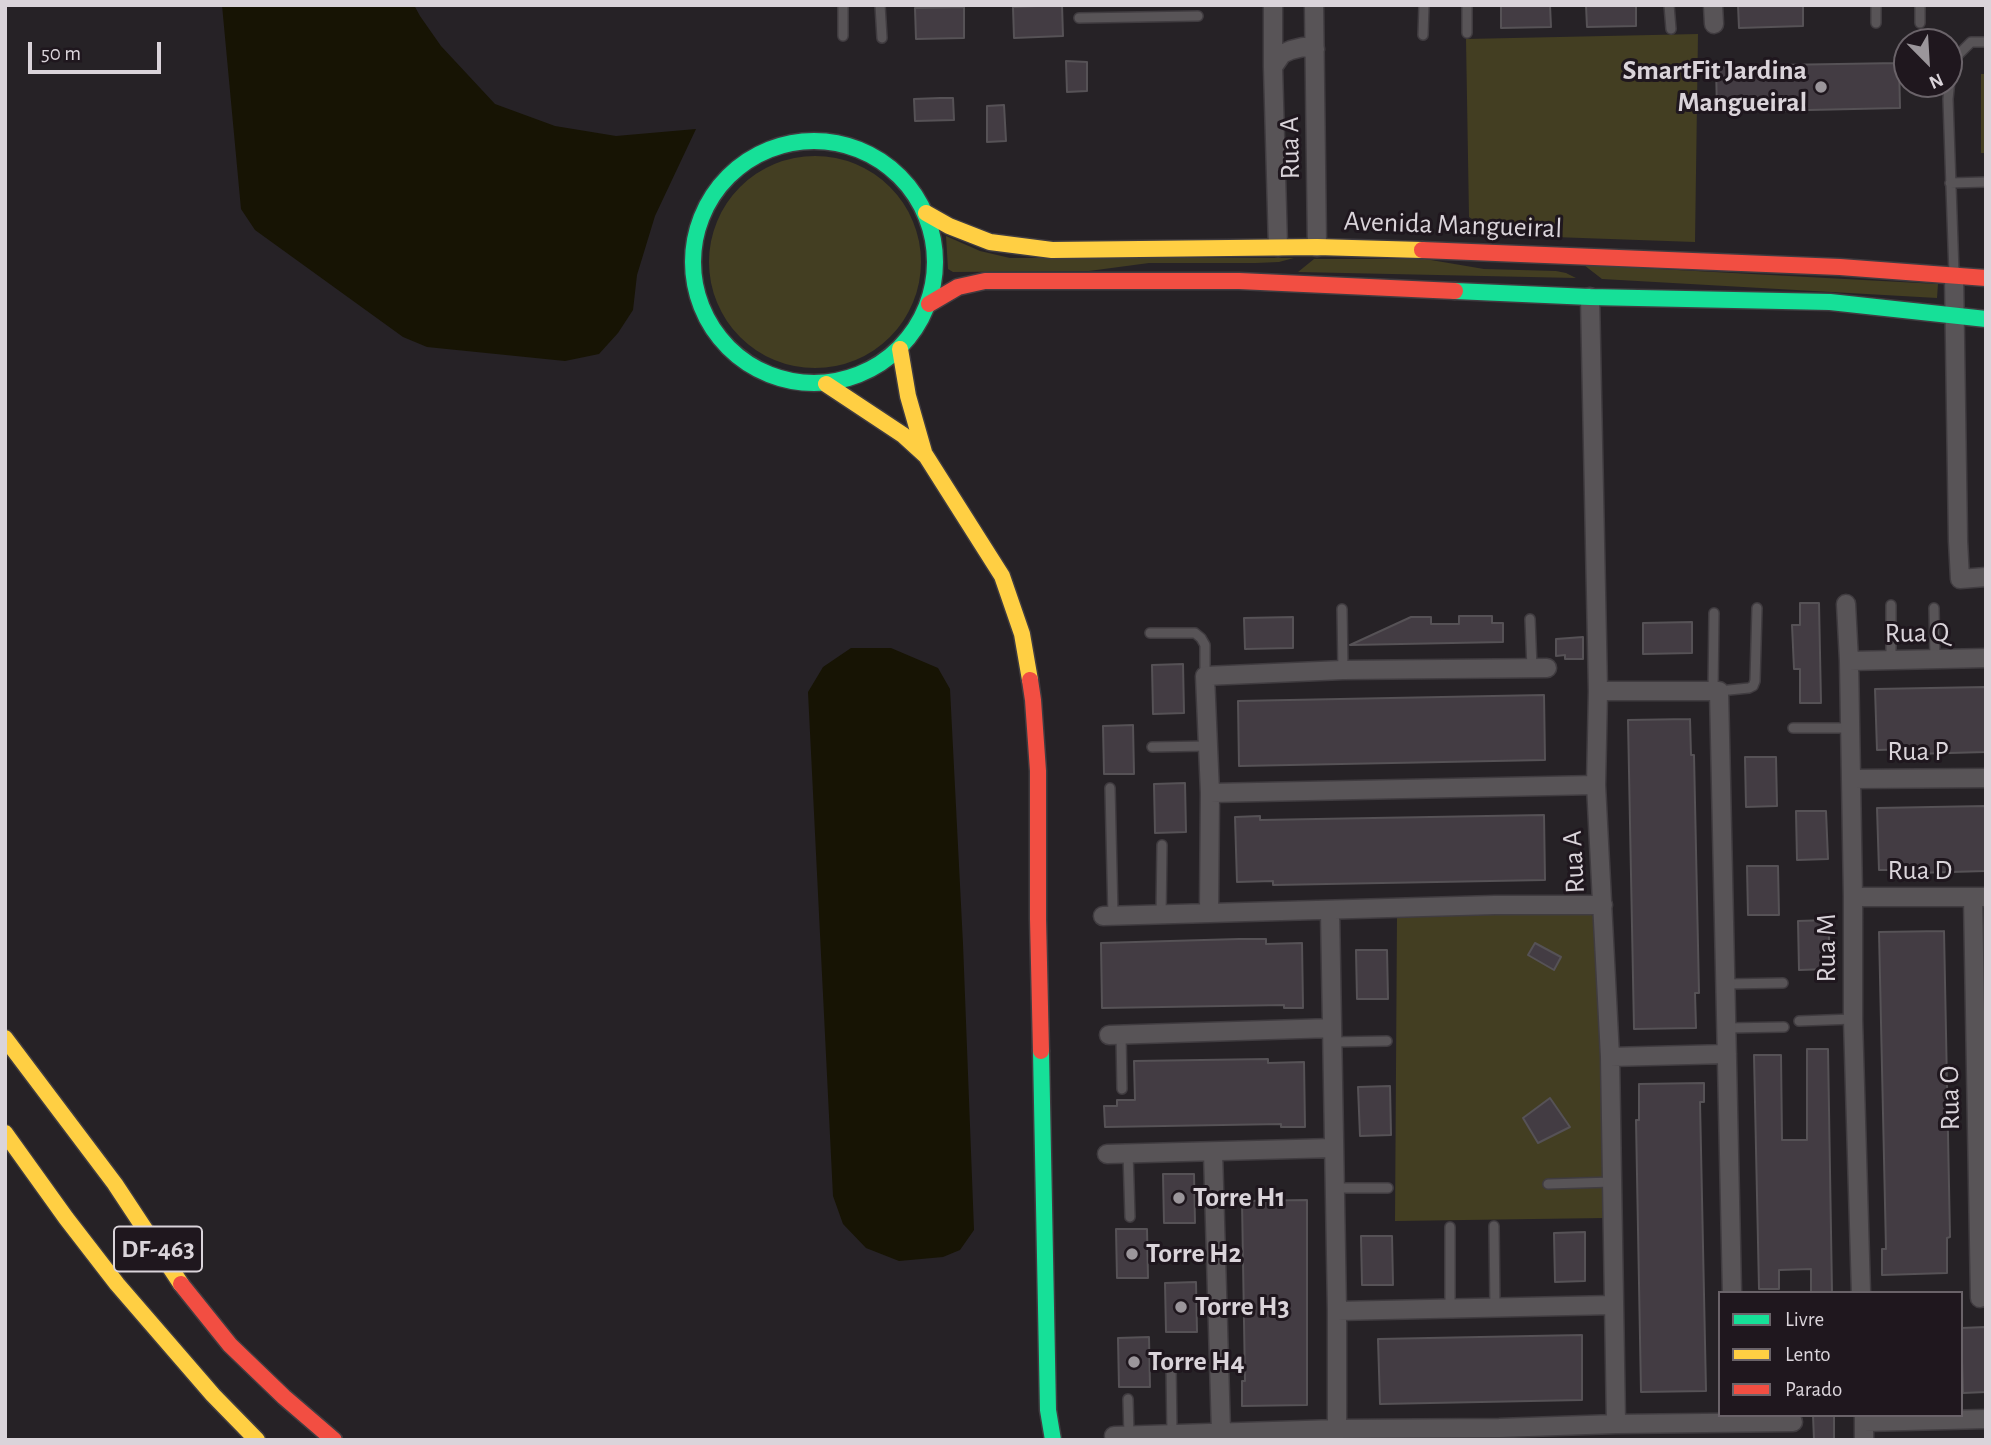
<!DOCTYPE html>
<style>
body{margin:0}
#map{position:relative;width:1991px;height:1445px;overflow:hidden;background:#262226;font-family:"Alegreya Sans",sans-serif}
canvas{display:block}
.frame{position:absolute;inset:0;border:7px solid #dad4da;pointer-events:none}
.legend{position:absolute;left:1718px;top:1291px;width:245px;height:126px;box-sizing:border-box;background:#1f171e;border:2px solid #6a6369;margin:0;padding:9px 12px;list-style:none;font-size:21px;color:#dad4da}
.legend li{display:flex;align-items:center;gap:14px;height:35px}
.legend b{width:35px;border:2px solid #6a6369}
.north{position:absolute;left:1893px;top:28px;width:70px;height:70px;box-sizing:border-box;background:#1f171e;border:2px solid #6a6369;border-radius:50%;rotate:156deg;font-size:19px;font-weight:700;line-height:28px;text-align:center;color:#dad4da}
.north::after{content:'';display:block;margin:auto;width:24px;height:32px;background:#9b969b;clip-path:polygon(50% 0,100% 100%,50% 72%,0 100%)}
.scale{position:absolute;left:28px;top:42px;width:133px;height:32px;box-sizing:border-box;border:4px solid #dad4da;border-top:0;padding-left:9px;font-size:21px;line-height:24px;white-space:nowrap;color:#dad4da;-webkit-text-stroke:5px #1f171e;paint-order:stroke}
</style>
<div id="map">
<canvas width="1991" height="1445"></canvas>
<div class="frame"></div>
<ul class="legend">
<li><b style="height:9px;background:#16e098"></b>Livre</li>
<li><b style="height:9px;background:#ffcf43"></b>Lento</li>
<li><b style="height:9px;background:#f24e42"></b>Parado</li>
</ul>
<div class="north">N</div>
<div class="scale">50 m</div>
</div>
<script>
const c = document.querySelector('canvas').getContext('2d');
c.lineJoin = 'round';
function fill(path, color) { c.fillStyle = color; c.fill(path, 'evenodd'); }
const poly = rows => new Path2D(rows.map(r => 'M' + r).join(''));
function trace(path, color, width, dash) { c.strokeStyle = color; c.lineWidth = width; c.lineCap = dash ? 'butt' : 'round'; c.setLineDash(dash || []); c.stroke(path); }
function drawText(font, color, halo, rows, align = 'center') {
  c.font = font + ' "Alegreya Sans",sans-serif'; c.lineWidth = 6; c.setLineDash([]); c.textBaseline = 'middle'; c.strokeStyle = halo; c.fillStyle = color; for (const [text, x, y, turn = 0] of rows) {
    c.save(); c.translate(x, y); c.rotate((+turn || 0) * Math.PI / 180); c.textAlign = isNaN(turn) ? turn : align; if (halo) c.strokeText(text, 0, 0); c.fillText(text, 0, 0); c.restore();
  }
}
fill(poly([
 [1698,34,1695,242,1497,235,1469,217,1466,39],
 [1981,74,1986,74,1986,153,1981,153],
 '709 262a106 106 0 1 1 212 0a106 106 0 1 1-212 0Z',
 [946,236,980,251,1010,258,1294,258,1279,262,1256,263,1149,263,1089,271,953,272,948,269],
 [1314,259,1425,259,1484,269,1556,271,1566,273,1576,278,1298,272],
 [1584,265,1938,284,1937,298,1602,279],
 [1586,912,1595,917,1600,926,1605,1218,1395,1221,1397,915]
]), '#433e22');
fill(poly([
 [222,5,414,5,420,16,441,46,495,104,555,126,616,136,696,129,655,216,637,275,633,310,618,333,599,354,565,361,427,347,403,337,255,230,241,209],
 [851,648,891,648,938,668,950,689,963,944,974,1230,960,1250,943,1257,899,1261,866,1248,843,1224,833,1196,808,692,823,667]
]), '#171404');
const building = poly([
 [1062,5,1063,36,1014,38,1013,7,1062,5],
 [1501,5,1550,5,1551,27,1501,28,1501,5],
 [1586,5,1636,5,1636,26,1587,27,1586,5],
 [1738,5,1803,5,1803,26,1739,28,1738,5],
 [964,7,964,38,916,39,915,8,964,7],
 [1066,61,1087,62,1087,91,1067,92,1066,61],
 [1899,63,1900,108,1717,112,1716,66,1899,63],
 [940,98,953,98,954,120,915,121,914,99,940,98],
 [1004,105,1006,141,987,142,987,106,1004,105],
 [1800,603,1819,603,1821,703,1800,703,1800,669,1794,669,1792,625,1800,625,1800,603],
 [1459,616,1492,616,1492,623,1503,623,1503,642,1350,645,1411,617,1431,617,1431,624,1459,624,1459,616],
 [1293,617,1293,648,1245,649,1244,618,1293,617],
 [1692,622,1692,653,1643,654,1643,623,1692,622],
 [1583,637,1583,659,1565,659,1565,655,1556,656,1556,639,1583,637],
 [1183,664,1184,713,1153,714,1152,665,1183,664],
 [1986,687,1986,752,1913,754,1913,749,1877,750,1875,689,1986,687],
 [1544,695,1545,760,1239,766,1238,701,1544,695],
 [1690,719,1691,755,1694,755,1699,993,1695,993,1696,1028,1634,1029,1628,720,1690,719],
 [1133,725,1134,774,1104,774,1103,726,1133,725],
 [1745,757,1776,757,1777,806,1746,807,1745,757],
 [1185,783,1186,832,1155,833,1154,784,1185,783],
 [1986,806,1986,871,1915,873,1915,870,1879,870,1877,808,1986,806],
 [1796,811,1826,811,1828,859,1797,860,1796,811],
 [1544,815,1545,880,1273,885,1273,881,1237,882,1235,817,1260,816,1260,820,1544,815],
 [1747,866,1778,866,1779,915,1748,915,1747,866],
 [1829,920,1829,969,1799,970,1798,921,1829,920],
 [1944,931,1950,1237,1947,1238,1947,1273,1882,1275,1882,1249,1886,1249,1879,932,1944,931],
 [1239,939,1266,939,1266,944,1302,943,1303,1008,1284,1008,1284,1005,1102,1008,1101,943,1239,939],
 [1535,943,1561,957,1554,970,1528,955,1535,943],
 [1356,950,1387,950,1388,999,1357,999,1356,950],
 [1807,1049,1828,1049,1832,1293,1811,1293,1811,1269,1779,1270,1779,1289,1759,1289,1754,1055,1781,1055,1782,1140,1807,1140,1807,1049],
 [1268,1059,1268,1063,1304,1062,1305,1127,1281,1127,1281,1124,1105,1127,1104,1106,1117,1106,1117,1100,1135,1100,1134,1061,1268,1059],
 [1704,1083,1704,1102,1700,1102,1706,1391,1641,1392,1636,1120,1639,1120,1639,1084,1704,1083],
 [1390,1086,1391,1135,1360,1136,1358,1087,1390,1086],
 [1550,1098,1570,1127,1538,1143,1523,1118,1550,1098],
 [1163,1174,1194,1174,1195,1223,1164,1223,1163,1174],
 [1307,1200,1307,1405,1242,1406,1242,1381,1245,1381,1242,1201,1307,1200],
 [1116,1229,1147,1229,1148,1278,1117,1278,1116,1229],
 [1585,1232,1585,1281,1555,1282,1554,1233,1585,1232],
 [1361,1236,1392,1236,1393,1285,1362,1285,1361,1236],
 [1196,1282,1197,1332,1166,1332,1165,1283,1196,1282],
 [1986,1327,1986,1392,1963,1393,1961,1328,1986,1327],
 [1582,1335,1582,1400,1380,1404,1378,1339,1582,1335],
 [1149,1337,1150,1387,1119,1387,1118,1338,1149,1337],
 [1813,1415,1834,1415,1834,1440,1814,1440,1813,1415]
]);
fill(building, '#433c43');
trace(building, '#565256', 2);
const lane = poly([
 [843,5,843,36],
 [880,5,882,38],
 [1467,5,1467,33],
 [1669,5,1671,29],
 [1876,5,1876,23],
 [1920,5,1920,23],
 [1079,18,1198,16],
 [1423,35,1424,5],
 [1950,183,1986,182],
 [1954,274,1948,99,1951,70,1957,56,1971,42,1986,42],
 [1891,605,1891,660],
 [1934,608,1935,659],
 [1342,609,1343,670],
 [1530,619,1532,668],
 [1150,633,1195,633,1201,638,1205,645,1205,676],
 [1713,691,1714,613],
 [1719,691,1749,688,1753,686,1755,681,1757,608],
 [1793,728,1850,728],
 [1152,747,1207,746],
 [1110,788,1113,916],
 [1161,915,1162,845],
 [1726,984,1783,983],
 [1799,1021,1853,1019],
 [1727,1028,1784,1027],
 [1121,1035,1122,1089],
 [1332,1042,1387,1041],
 [1128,1153,1130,1217],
 [1548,1184,1612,1182],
 [1334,1188,1388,1188],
 [1494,1226,1495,1307],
 [1450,1227,1450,1309],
 [1171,1365,1172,1434],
 [1128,1399,1129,1436]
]);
const street = poly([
 [1273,5,1273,67,1278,247],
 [1314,5,1317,247],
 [1713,5,1714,24],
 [1273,67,1282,54,1291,50,1303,47,1315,49],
 [1954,275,1958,541,1960,579,1986,577],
 [1590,297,1598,691,1596,785,1610,1057,1616,1424],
 [1846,604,1849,661,1853,897,1853,1019,1861,1293],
 [1849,661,1986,658],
 [1598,691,1719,691,1732,1293],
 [1852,779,1986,778],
 [1210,793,1596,785],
 [1853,897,1986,897],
 [1973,897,1980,1298],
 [1330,911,1337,1311,1337,1429],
 [1209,913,1210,793,1205,676,1343,670,1547,668],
 [1103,916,1495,905,1603,905],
 [1109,1035,1332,1028],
 [1610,1057,1727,1054],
 [1213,1152,1221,1432],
 [1107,1154,1333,1148],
 [1337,1311,1613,1305],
 [1864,1415,1864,1440],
 [1864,1422,1986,1419],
 [1114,1436,1337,1429,1499,1428,1616,1424,1793,1422]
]);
const fast = poly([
 '693 262a121 121 0 1 1 242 0a121 121 0 1 1-242 0Z',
 [1455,291,1590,297,1830,302,1986,319],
 [1041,1051,1048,1410,1053,1440]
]);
const slow = poly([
 [926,213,949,226,990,242,1052,250,1317,247,1422,250],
 [900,349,908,396,924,452],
 [826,384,903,435,926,456,1002,576,1022,634,1030,680],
 [5,1038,115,1184,181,1284],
 [5,1133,66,1218,117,1284,213,1395,257,1440]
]);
const jam = poly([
 [1422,250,1840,267,1986,278],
 [929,304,958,287,985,281,1239,281,1455,291],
 [1030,680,1033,700,1038,771,1038,919,1041,1051],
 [181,1284,230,1345,284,1397,334,1440]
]);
trace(lane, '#403c40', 12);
trace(street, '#403c40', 21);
trace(fast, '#403c40', 19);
trace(slow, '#403c40', 19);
trace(jam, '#403c40', 19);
trace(lane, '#585457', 9);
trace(street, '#585457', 18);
trace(fast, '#16e098', 16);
trace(slow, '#ffcf43', 16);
trace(jam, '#f24e42', 16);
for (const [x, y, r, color] of [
 [1821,87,7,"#9b969b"],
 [1179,1198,7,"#9b969b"],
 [1132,1254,7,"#9b969b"],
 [1181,1307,7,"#9b969b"],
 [1134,1362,7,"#9b969b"]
]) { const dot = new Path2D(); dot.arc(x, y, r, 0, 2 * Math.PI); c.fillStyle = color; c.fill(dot); trace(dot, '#1f171e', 2.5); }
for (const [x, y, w] of [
 [158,1249,88]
]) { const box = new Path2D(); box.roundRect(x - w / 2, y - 22.5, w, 45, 5); c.fillStyle = '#1f171e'; c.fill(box); trace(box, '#dad4da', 2); }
drawText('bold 26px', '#dad4da', null, [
 ["DF-463",158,1249]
]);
drawText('bold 28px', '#dad4da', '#1f171e', [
 ["SmartFit Jardina",1807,71,"right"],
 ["Mangueiral",1807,103,"right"],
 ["Torre H1",1193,1198],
 ["Torre H2",1146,1254],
 ["Torre H3",1195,1307],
 ["Torre H4",1148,1362]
], 'left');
drawText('28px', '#dad4da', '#1f171e', [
 ["Rua A",1290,148,-91],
 ["Avenida Mangueiral",1453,225,2],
 ["Rua Q",1917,633,-1],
 ["Rua P",1918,752],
 ["Rua A",1574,862,-93],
 ["Rua D",1920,871],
 ["Rua M",1827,948,-90],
 ["Rua O",1950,1098,-91]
]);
</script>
